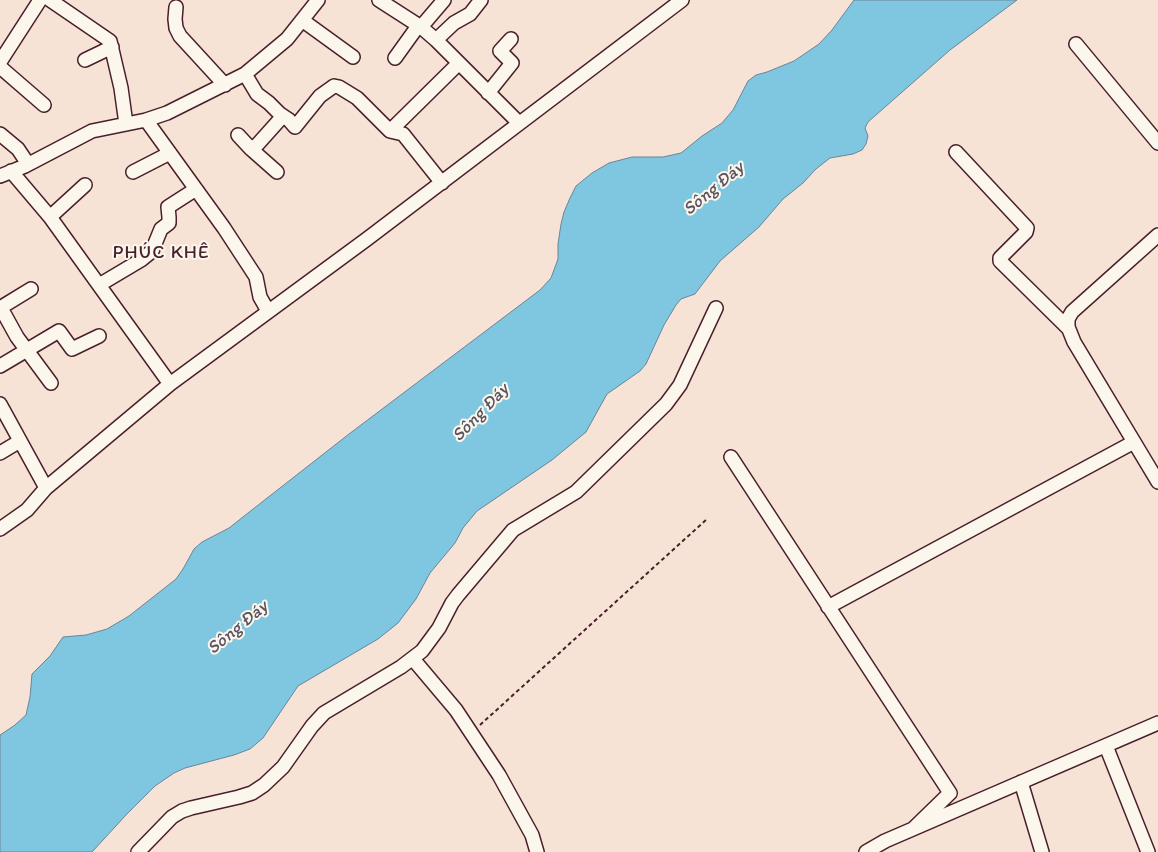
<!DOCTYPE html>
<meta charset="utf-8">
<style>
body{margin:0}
canvas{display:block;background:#f6e3d6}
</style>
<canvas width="1158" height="852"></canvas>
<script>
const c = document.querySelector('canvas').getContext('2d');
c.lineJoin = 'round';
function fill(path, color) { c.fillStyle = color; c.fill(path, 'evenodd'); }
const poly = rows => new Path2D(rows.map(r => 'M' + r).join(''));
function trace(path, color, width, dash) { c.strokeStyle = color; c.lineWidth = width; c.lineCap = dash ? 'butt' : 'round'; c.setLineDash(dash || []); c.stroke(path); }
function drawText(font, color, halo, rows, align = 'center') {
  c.font = font + ' Itim,sans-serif'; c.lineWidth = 4; c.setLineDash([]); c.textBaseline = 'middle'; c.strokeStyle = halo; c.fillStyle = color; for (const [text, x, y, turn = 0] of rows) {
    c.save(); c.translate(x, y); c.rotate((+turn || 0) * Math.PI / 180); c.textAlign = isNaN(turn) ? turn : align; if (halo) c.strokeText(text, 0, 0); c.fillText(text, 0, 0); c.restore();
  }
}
const water = poly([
 [854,0,1017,0,950,50,868,122,865,128,868,136,866,144,862,150,853,154,830,158,816,169,803,183,783,199,759,227,720,261,695,294,681,299,676,305,664,325,646,364,640,371,607,394,586,432,552,460,477,511,463,528,455,543,430,573,416,599,398,623,378,639,298,686,263,738,250,749,234,755,185,768,174,773,155,786,126,815,92,852,0,852,0,735,15,725,26,715,30,697,32,674,50,656,63,637,86,635,107,629,129,616,176,579,183,569,194,549,202,542,229,528,248,513,349,434,540,290,551,278,558,259,558,244,561,224,564,212,570,198,576,186,592,173,609,163,632,157,663,157,681,153,702,136,722,123,733,110,748,81,756,75,767,72,794,61,819,44,832,30,854,0]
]);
fill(water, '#7fc7e0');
trace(water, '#6a8498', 1);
const minor = poly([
 [50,0,110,41,121,88,126,124],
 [379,0,421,27,436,40,519,123],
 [176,7,175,19,176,28,180,36,225,85],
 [302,20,353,57],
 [421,27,444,0],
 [436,40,454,23,470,14,481,0],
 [1076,44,1158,143],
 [395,58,418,26],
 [85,60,112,47],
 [0,62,40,0],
 [0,67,44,105],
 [245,74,257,94,269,103,280,114,289,120,295,127,320,96,334,86,339,87,357,98,390,131,403,134,442,183],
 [488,93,512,63,500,51,511,39],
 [146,120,224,228,256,277,260,297,268,311],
 [390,131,459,63],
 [0,134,18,149,28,164],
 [238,135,251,149,257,145,283,116],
 [251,149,277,172],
 [956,152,1027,228,1026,232,1000,258,1000,261,1068,328],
 [11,171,50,217,170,384],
 [133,172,170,153],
 [0,176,25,166,92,131,146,120,167,113,245,74,287,39,318,0],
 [50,217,85,185],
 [1158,235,1072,312,1068,319,1068,327,1074,342,1158,482],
 [99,285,141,260,152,251,161,229,169,223,169,217,168,207,196,189],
 [0,308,31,289],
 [1,308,17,337,51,383],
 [0,366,59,331,72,349,99,336],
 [0,404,46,488],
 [0,453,20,441],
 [731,457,950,793,914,828],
 [0,529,27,510,46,488,170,384,367,239,682,0],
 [828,607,1134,442],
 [413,659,456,710,499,775,532,835,537,852],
 [1106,746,1148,852],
 [1021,782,1042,852],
 [138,852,172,817,182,811,191,808,239,797,252,793,264,785,283,767,312,726,324,713,401,667,422,651,439,628,452,603,458,595,513,530,576,492,666,404,680,385,716,308],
 [866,852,885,841,1158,723]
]);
trace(minor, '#4a1f2b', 16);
trace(poly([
 [480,725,707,519]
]), '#4a1f2b', 2, [4, 3]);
trace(minor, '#fbf7ec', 13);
drawText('italic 18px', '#5a5161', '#fbf7ec', [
 ["Sông Đáy",714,189,-40],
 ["Sông Đáy",481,413,-46],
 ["Sông Đáy",238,628,-40]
]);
c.letterSpacing = '1px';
drawText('19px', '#4a1f2b', '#fbf7ec', [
 ["PHÚC KHÊ",161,253]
]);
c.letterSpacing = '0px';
</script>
